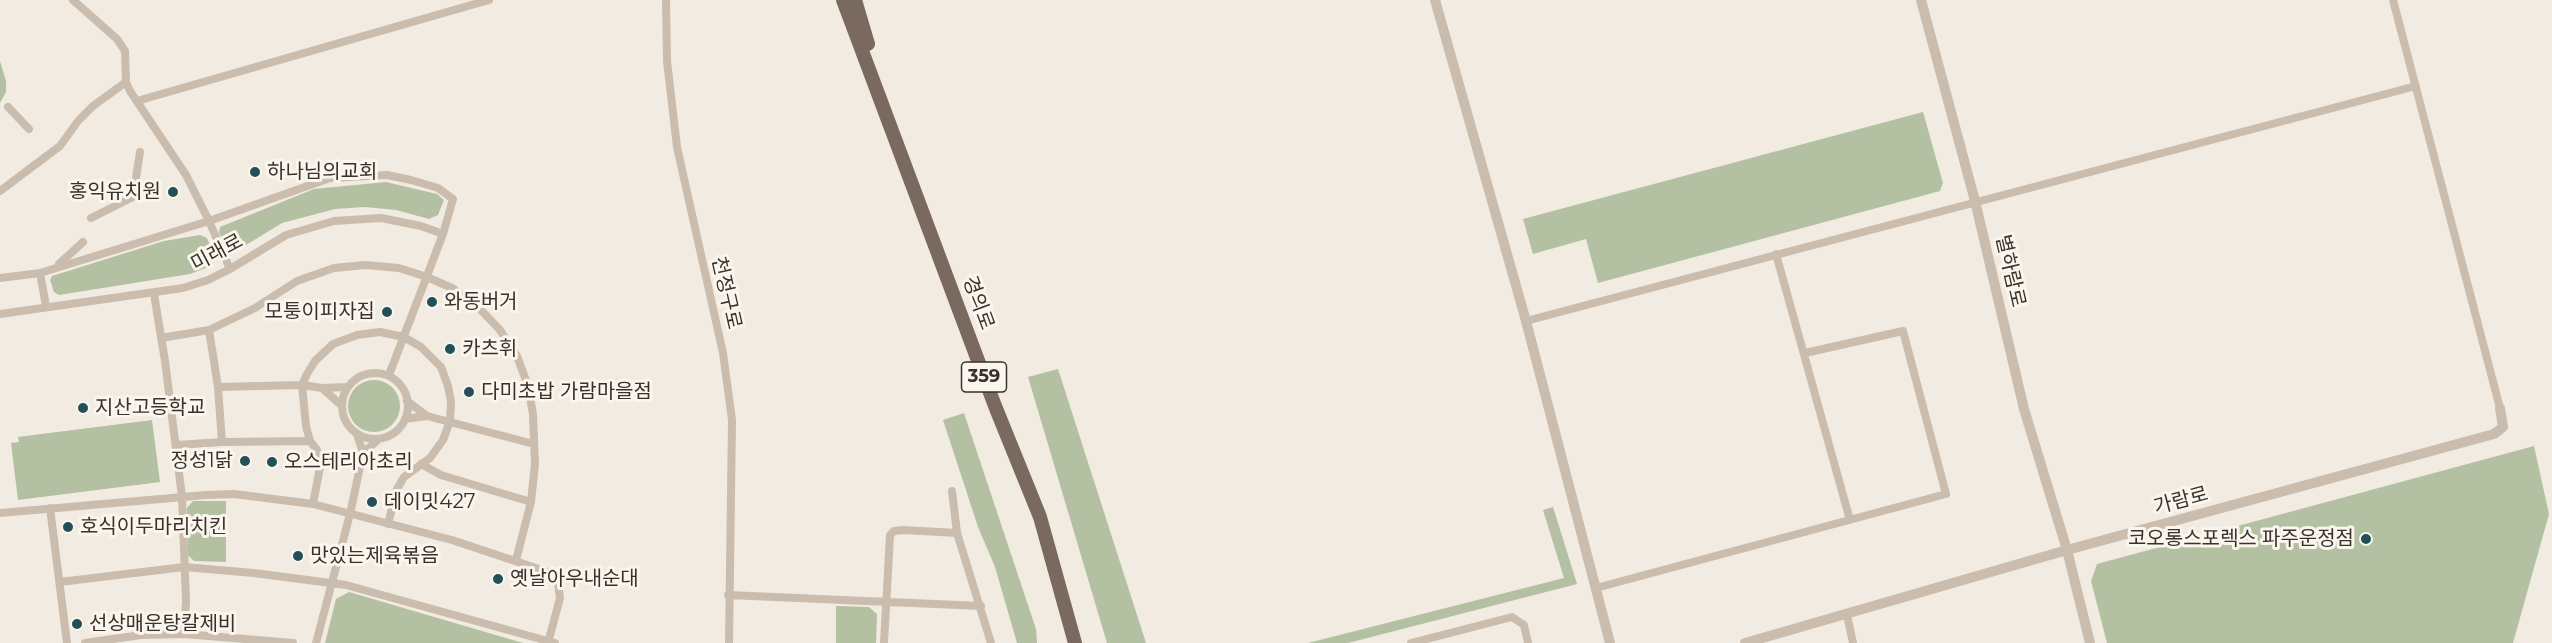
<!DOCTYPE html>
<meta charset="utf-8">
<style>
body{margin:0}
canvas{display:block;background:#f2ebe1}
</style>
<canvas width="2552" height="643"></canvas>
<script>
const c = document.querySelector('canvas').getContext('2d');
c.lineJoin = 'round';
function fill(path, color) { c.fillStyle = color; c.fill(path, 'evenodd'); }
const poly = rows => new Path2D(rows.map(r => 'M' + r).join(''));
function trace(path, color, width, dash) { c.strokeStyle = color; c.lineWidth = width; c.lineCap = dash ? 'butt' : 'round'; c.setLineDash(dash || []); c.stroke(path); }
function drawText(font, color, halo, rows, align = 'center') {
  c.font = font + ' Montserrat,"Noto Sans KR",sans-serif'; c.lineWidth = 6; c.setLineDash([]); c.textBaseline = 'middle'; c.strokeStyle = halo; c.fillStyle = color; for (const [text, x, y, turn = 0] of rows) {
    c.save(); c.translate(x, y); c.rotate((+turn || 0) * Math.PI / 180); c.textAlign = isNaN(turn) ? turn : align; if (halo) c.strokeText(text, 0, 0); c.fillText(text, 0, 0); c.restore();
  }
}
fill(poly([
 [0,61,6,81,6,92,0,103],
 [1923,112,1943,183,1940,191,1598,283,1586,239,1533,254,1523,219],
 [386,182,437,194,444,200,438,215,429,219,396,210,365,207,335,209,282,223,233,253,227,251,219,232,220,227,314,189],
 [200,235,207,238,215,258,211,266,190,274,59,295,54,292,50,280,52,276,164,241],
 [1058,369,1146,643,1107,643,1028,377],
 '348 406a26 26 0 1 1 52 0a26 26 0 1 1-52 0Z',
 [964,413,1036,629,1037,643,1017,643,995,567,978,527,943,420],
 [152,420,160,482,18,500,11,443,19,442,18,437],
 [2534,446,2549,514,2513,643,2107,643,2091,581,2097,564],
 [193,501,226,501,226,562,194,561,188,555,187,508],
 [1553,507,1577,584,1348,643,1308,643,1564,578,1543,510],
 [349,592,523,643,325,643,336,599],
 [836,606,869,607,877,614,876,643,836,643]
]), '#b3c0a1');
trace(poly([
 [73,0,117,39,125,51,126,82,130,91,186,175,209,221,230,269],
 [666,0,667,61,677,147,723,353,732,420,729,643],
 [2393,0,2500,408],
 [137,101,489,0],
 [8,107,29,129],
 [0,191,60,146,78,121,93,106,126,82],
 [91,218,133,197,140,152],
 [1776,254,1850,520],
 [59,264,83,242],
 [40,273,46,306],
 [0,278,40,273,209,221,330,178,387,175,411,180,438,188,453,199,443,234,389,375],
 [154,294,165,361,182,497,186,601,184,634],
 [0,314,183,288,208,280,230,269,286,235,334,221,381,218,421,226,443,234],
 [1526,321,2416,86],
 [209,330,218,387,222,442],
 [161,338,209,330,255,308,297,281,334,268,365,265,399,268,427,277,452,288,478,307,500,330,517,356,528,386,533,414,535,464,531,502,516,560],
 '342 406a33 33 0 1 1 66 0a33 33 0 1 1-66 0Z',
 [218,387,302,385,322,388],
 [341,405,322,388,347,387],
 [427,416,534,444],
 [405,419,427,416,407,401],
 [357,434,363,453,379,439],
 [176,445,222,442,310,441],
 [421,464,441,475,531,502],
 [952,491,957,533,991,643],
 [313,504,321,462,317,450,310,441,306,426,302,385,307,374,315,361,333,344,357,335,380,332,404,337,421,347,441,367,448,386,451,402,450,421,443,440,430,458,404,477,397,489,388,524],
 [50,508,67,643],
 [0,513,206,495,234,494,313,504,452,540,557,575,560,598,548,643],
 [60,582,184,567,254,573,346,585,555,643],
 [1596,588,1946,494,1903,331,1805,353],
 [728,595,981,606],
 [1847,615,1853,643],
 [85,643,141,635,184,634,293,643],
 [316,643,350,514,363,453],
 [884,643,890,535,894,531,903,530,957,533],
 [1411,643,1512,617,1524,625,1528,643]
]), '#cabdad', 8);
trace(poly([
 [1435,0,1526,321,1610,643],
 [1921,0,1975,201,2024,409,2067,550,2090,643],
 [1745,643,2067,550,2494,434,2503,427,2500,408]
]), '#cabdad', 10);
trace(poly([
 [843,0,995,406,1040,517,1075,643],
 [855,0,868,44]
]), '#79695e', 14);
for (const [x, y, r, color] of [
 [255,172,6,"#235058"],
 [173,192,6,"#235058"],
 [432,302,6,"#235058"],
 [387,312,6,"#235058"],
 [450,349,6,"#235058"],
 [469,392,6,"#235058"],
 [83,408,6,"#235058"],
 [245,461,6,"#235058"],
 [272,462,6,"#235058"],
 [372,502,6,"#235058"],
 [68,527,6,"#235058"],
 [2366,539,6,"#235058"],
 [298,556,6,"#235058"],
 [498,579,6,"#235058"],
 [77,624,6,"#235058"]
]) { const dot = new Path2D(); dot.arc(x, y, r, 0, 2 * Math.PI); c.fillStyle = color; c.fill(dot); trace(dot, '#faf5ed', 2); }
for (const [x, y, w] of [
 [984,377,45]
]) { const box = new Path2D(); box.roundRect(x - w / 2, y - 15, w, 30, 4.5); c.fillStyle = '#faf5ed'; c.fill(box); trace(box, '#39312b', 1.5); }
drawText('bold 18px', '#39312b', null, [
 ["359",984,377]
]);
drawText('20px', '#39312b', '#faf5ed', [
 ["하나님의교회",267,172],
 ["홍익유치원",161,192,"right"],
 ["와동버거",444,302],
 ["모퉁이피자집",375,312,"right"],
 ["카츠휘",462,349],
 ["다미초밥 가람마을점",481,392],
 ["지산고등학교",95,408],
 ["정성1닭",233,461,"right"],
 ["오스테리아초리",284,462],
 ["데이밋427",384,502],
 ["호식이두마리치킨",80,527],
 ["코오롱스포렉스 파주운정점",2354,539,"right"],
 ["맛있는제육볶음",310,556],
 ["옛날아우내순대",510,579],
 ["선상매운탕칼제비",89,624]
], 'left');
drawText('20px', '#39312b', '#faf5ed', [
 ["미래로",217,253,-28],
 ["별하람로",2010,271,77],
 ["천정구로",726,293,77],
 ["경의로",978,303,70],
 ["가람로",2181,501,-15]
]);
</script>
